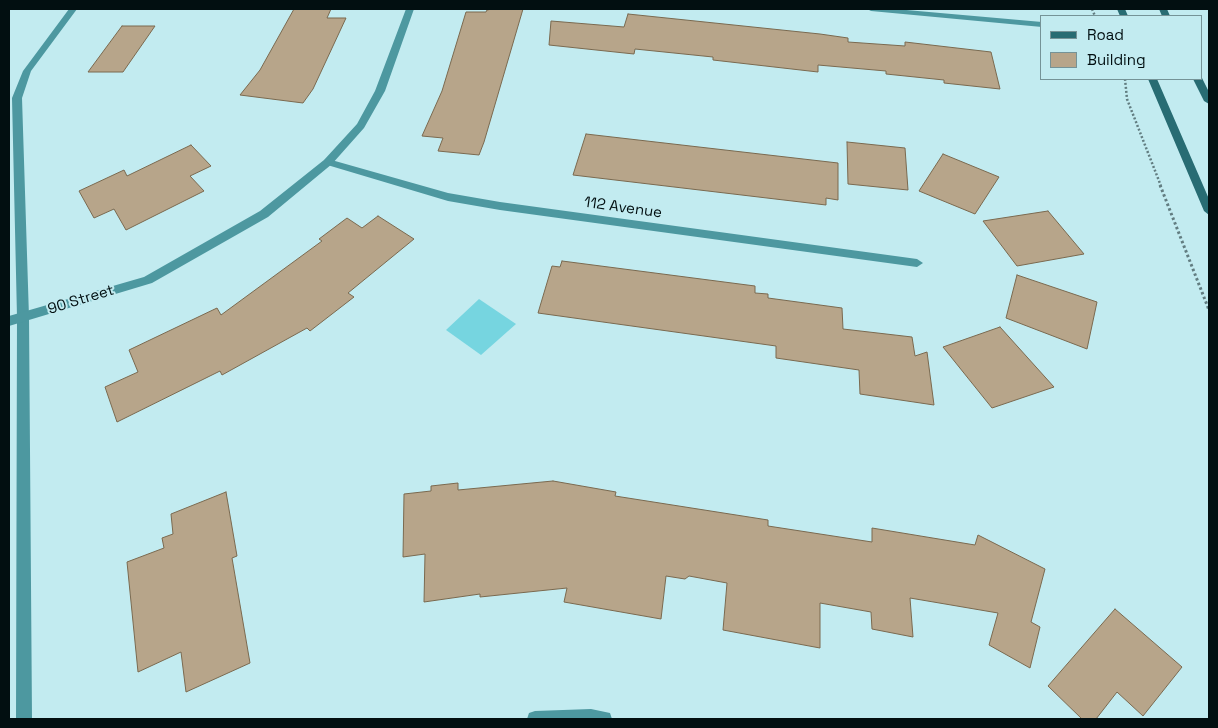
<!DOCTYPE html>
<style>
body{margin:0}
#map{position:relative;width:1218px;height:728px;overflow:hidden;background:#c2ebf0;font-family:"Space Grotesk",sans-serif}
canvas{display:block}
.frame{position:absolute;inset:0;border:10px solid #020f11;pointer-events:none}
.legend{position:absolute;left:1040px;top:15px;width:162px;height:65px;box-sizing:border-box;background:#c2ebf0;border:1px solid #759397;margin:0;padding:6px 9px;list-style:none;font-size:15px;color:#020f11}
.legend li{display:flex;align-items:center;gap:10px;height:25px}
.legend b{width:25px;border:1px solid #759397}
</style>
<div id="map">
<canvas width="1218" height="728"></canvas>
<div class="frame"></div>
<ul class="legend">
<li><b style="height:6px;background:#286c73"></b>Road</li>
<li><b style="height:14px;background:#b7a58a"></b>Building</li>
</ul>
</div>
<script>
const c = document.querySelector('canvas').getContext('2d');
c.lineJoin = 'round';
function fill(path, color) { c.fillStyle = color; c.fill(path, 'evenodd'); }
const poly = rows => new Path2D(rows.map(r => 'M' + r).join(''));
function trace(path, color, width, dash) { c.strokeStyle = color; c.lineWidth = width; c.lineCap = dash ? 'butt' : 'round'; c.setLineDash(dash || []); c.stroke(path); }
function drawText(font, color, halo, rows, align = 'center') {
  c.font = font + ' "Space Grotesk",sans-serif'; c.lineWidth = 4; c.setLineDash([]); c.textBaseline = 'middle'; c.strokeStyle = halo; c.fillStyle = color; for (const [text, x, y, turn = 0] of rows) {
    c.save(); c.translate(x, y); c.rotate((+turn || 0) * Math.PI / 180); c.textAlign = isNaN(turn) ? turn : align; if (halo) c.strokeText(text, 0, 0); c.fillText(text, 0, 0); c.restore();
  }
}
fill(poly([
 [479,299,516,324,481,355,446,330]
]), '#76d5e0');
const building = poly([
 [294,9,331,9,327,18,346,18,313,89,303,103,240,95,260,70,294,9],
 [492,9,523,9,484,142,479,155,438,151,443,138,422,136,442,91,466,12,486,12,487,10,492,9],
 [628,14,820,34,848,38,848,42,905,46,905,42,991,52,1000,89,944,83,944,80,886,74,886,71,818,65,818,72,713,60,713,57,635,49,634,54,549,45,551,21,624,27,628,14],
 [122,26,155,26,123,72,88,72,122,26],
 [586,134,838,163,838,200,826,198,826,205,573,175,586,134],
 [847,142,905,148,908,190,848,184,847,142],
 [191,145,211,166,190,176,204,191,126,230,114,209,94,218,79,191,124,170,127,176,191,145],
 [943,154,999,177,975,214,919,191,943,154],
 [1048,211,1084,254,1017,266,983,221,1048,211],
 [378,216,414,239,348,293,354,297,310,331,307,328,222,375,220,371,117,422,105,387,138,372,129,350,217,308,221,315,322,241,319,239,347,218,362,228,378,216],
 [562,261,755,286,755,293,768,294,768,298,842,308,843,329,912,337,915,356,927,352,934,405,860,394,859,370,776,358,776,346,538,313,552,266,560,267,562,261],
 [1017,275,1097,302,1087,349,1006,318,1017,275],
 [1000,327,1054,387,992,408,943,347,1000,327],
 [553,481,616,492,615,496,768,520,768,526,872,542,872,528,975,545,978,535,1045,569,1031,622,1040,627,1030,668,989,645,998,613,910,598,913,637,872,629,871,612,820,603,820,648,723,630,727,583,689,576,685,579,666,576,661,619,564,602,567,588,480,597,480,594,424,602,425,554,403,557,404,494,431,491,431,486,458,483,458,490,553,481],
 [226,492,237,556,232,558,250,663,186,692,181,652,138,672,127,562,164,548,162,538,173,534,171,514,226,492],
 [1115,609,1182,667,1143,716,1117,692,1096,719,1082,719,1048,686,1115,609]
]);
fill(building, '#b7a58a');
trace(building, '#7a694f', 1);
trace(poly([
 [1092,9,1095,16],
 [1125,79,1127,99,1161,186]
]), '#627d81', 2.5, [2, 2]);
trace(poly([
 [1160,185,1209,310]
]), '#627d81', 3, [2.5, 2.5]);
fill(poly([
 [69,9,77,9,31,71,22,98,29,317,32,719,16,719,17,317,12,98,23,71,69,9],
 [328,159,448,193,500,202,917,259,923,263,917,267,500,210,448,201,324,164,324,160,328,159],
 [591,709,610,713,612,719,527,719,529,713,535,711,591,709]
]), '#4d98a0');
fill(poly([
 [406,9,414,9,385,91,364,128,332,164,268,217,152,283,9,326,9,316,144,277,260,211,324,160,357,124,375,91,406,9],
 [867,9,895,9,1042,22,1042,27,871,11,867,9]
]), '#4d98a0');
fill(poly([
 [1117,9,1125,9,1128,16,1120,16,1117,9],
 [1159,9,1167,9,1170,16,1162,16,1159,9],
 [1202,78,1209,92,1209,104,1204,101,1193,79,1202,78],
 [1148,79,1157,79,1209,199,1209,215,1204,211,1148,79]
]), '#286c73');
drawText('15px', '#020f11', '#c2ebf0', [
 ["112 Avenue",623,208,8],
 ["90 Street",81,300,-17]
]);
</script>
